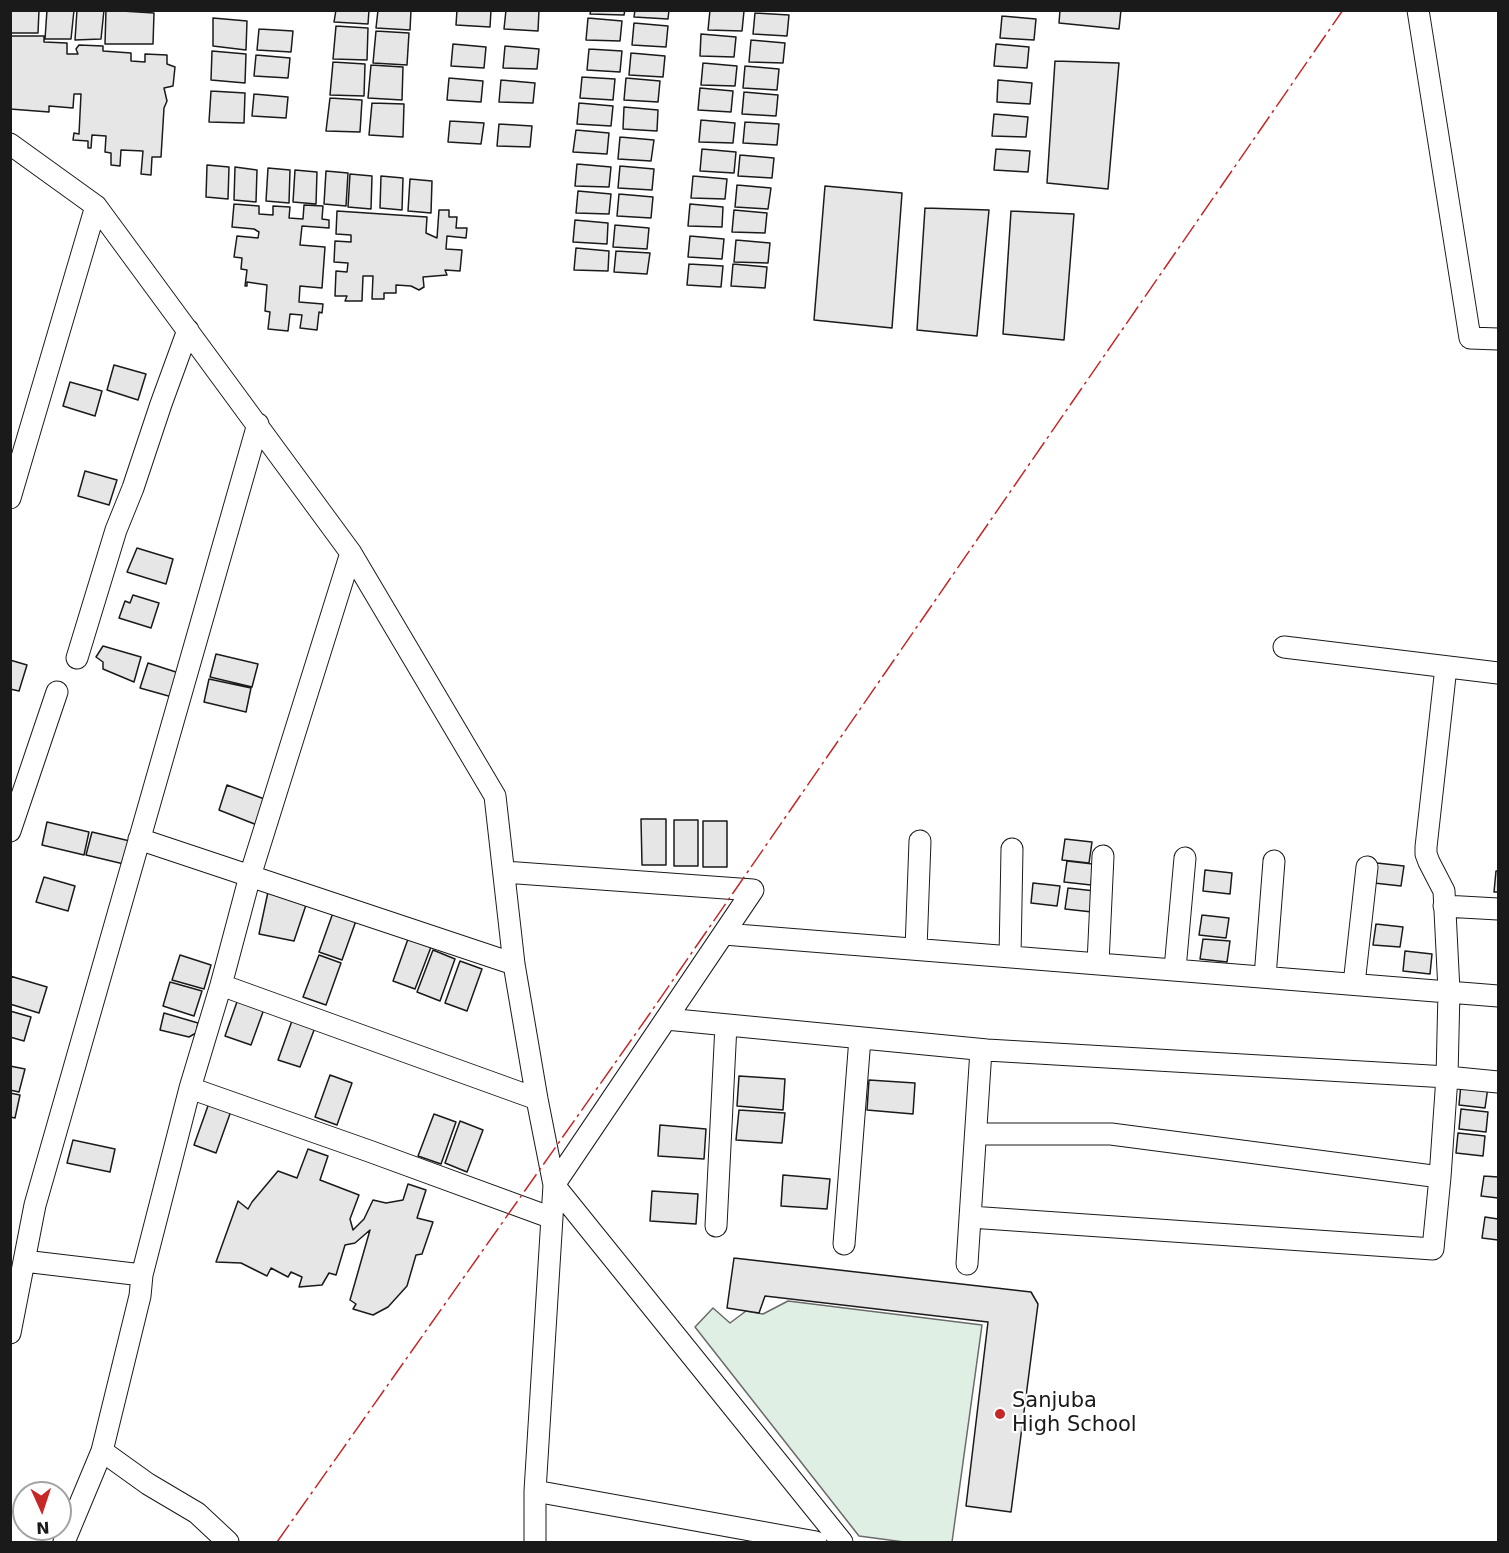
<!DOCTYPE html>
<style>
body{margin:0}
#map{position:relative;width:1509px;height:1553px;overflow:hidden;background:#fff;font-family:"DejaVu Sans",sans-serif}
canvas{display:block}
.frame{position:absolute;inset:0;border:12px solid #1a1a1a;pointer-events:none}
.north{position:absolute;left:12px;top:1481px;width:60px;height:60px;box-sizing:border-box;background:#fff;border:2px solid #a3a3a3;border-radius:50%;rotate:177deg;font-size:16px;font-weight:700;line-height:24px;text-align:center;color:#1a1a1a}
.north::after{content:'';display:block;margin:auto;width:21px;height:27px;background:#c62828;clip-path:polygon(50% 0,100% 100%,50% 72%,0 100%)}
</style>
<div id="map">
<canvas width="1509" height="1553"></canvas>
<div class="frame"></div>
<div class="north">N</div>
</div>
<script>
const c = document.querySelector('canvas').getContext('2d');
c.lineJoin = 'round';
function fill(path, color) { c.fillStyle = color; c.fill(path, 'evenodd'); }
const poly = rows => new Path2D(rows.map(r => 'M' + r).join(''));
function trace(path, color, width, dash) { c.strokeStyle = color; c.lineWidth = width; c.lineCap = dash ? 'butt' : 'round'; c.setLineDash(dash || []); c.stroke(path); }
function drawText(font, color, halo, rows, align = 'center') {
  c.font = font + ' "DejaVu Sans",sans-serif'; c.lineWidth = 4.5; c.setLineDash([]); c.textBaseline = 'middle'; c.strokeStyle = halo; c.fillStyle = color; for (const [text, x, y, turn = 0] of rows) {
    c.save(); c.translate(x, y); c.rotate((+turn || 0) * Math.PI / 180); c.textAlign = isNaN(turn) ? turn : align; if (halo) c.strokeText(text, 0, 0); c.fillText(text, 0, 0); c.restore();
  }
}
const green = poly([
 [788,1301,982,1325,952,1542,904,1542,859,1536,695,1327,713,1308,730,1323,746,1311,763,1314,788,1301]
]);
fill(green, '#e0efe3');
trace(green, '#6a6a6a', 1.5);
const building = poly([
 [10,10,39,10,38,33,10,33,10,10],
 [47,10,74,10,71,39,45,39,47,10],
 [77,10,104,10,101,39,75,40,77,10],
 [106,10,154,13,153,44,105,44,106,10],
 [336,10,369,10,368,24,334,22,336,10],
 [378,10,411,10,410,30,376,28,378,10],
 [457,10,491,10,490,27,456,25,457,10],
 [506,10,539,10,538,31,504,29,506,10],
 [591,10,625,10,624,15,590,14,591,10],
 [635,10,669,10,668,19,634,17,635,10],
 [710,10,744,11,742,31,708,30,710,10],
 [1060,10,1121,10,1119,29,1059,23,1060,10],
 [755,13,789,15,787,36,753,34,755,13],
 [1002,16,1036,19,1034,40,1000,38,1002,16],
 [213,18,247,21,246,50,213,46,213,18],
 [588,18,622,21,620,41,586,40,588,18],
 [634,23,668,26,666,47,632,45,634,23],
 [336,26,368,28,367,60,333,59,336,26],
 [259,29,293,31,291,52,257,50,259,29],
 [376,31,409,33,407,65,373,63,376,31],
 [701,34,736,37,734,57,700,56,701,34],
 [10,36,44,36,44,42,67,43,67,54,78,54,76,49,79,45,103,46,103,51,131,53,131,61,145,62,145,54,167,55,167,64,175,67,173,86,164,88,167,101,164,108,161,157,152,157,151,175,141,174,143,151,121,150,120,166,111,165,111,153,105,152,106,136,92,135,91,148,88,148,88,141,73,140,74,133,79,134,81,94,74,94,73,108,49,106,49,112,10,109,10,36],
 [751,40,785,43,783,63,749,62,751,40],
 [453,44,486,47,484,68,451,66,453,44],
 [996,44,1029,47,1027,68,994,66,996,44],
 [505,46,539,49,537,69,503,68,505,46],
 [589,49,622,51,620,72,587,70,589,49],
 [212,51,246,54,245,83,211,80,212,51],
 [631,53,665,56,663,77,629,75,631,53],
 [256,55,290,58,288,78,254,76,256,55],
 [1055,61,1119,63,1108,189,1047,183,1055,61],
 [333,62,365,64,364,96,330,95,333,62],
 [703,63,737,66,735,86,701,85,703,63],
 [371,65,403,67,402,100,368,98,371,65],
 [745,66,779,69,777,90,743,88,745,66],
 [582,77,615,79,613,100,580,98,582,77],
 [449,78,483,81,481,102,447,100,449,78],
 [626,78,660,81,658,102,624,100,626,78],
 [501,80,535,83,533,103,499,102,501,80],
 [998,80,1032,83,1030,104,997,102,998,80],
 [700,88,733,91,731,112,698,110,700,88],
 [211,91,245,93,244,123,209,122,211,91],
 [744,92,778,95,776,116,742,114,744,92],
 [254,94,288,97,286,118,252,116,254,94],
 [330,98,362,100,360,132,326,131,330,98],
 [372,103,404,104,403,137,369,135,372,103],
 [579,103,613,106,611,126,577,124,579,103],
 [624,107,658,110,657,131,623,129,624,107],
 [994,114,1028,117,1026,137,992,136,994,114],
 [701,120,735,123,733,143,699,142,701,120],
 [450,121,484,123,481,144,448,142,450,121],
 [745,122,779,124,777,145,743,143,745,122],
 [499,124,532,126,530,147,497,146,499,124],
 [576,130,609,133,607,154,573,152,576,130],
 [620,137,654,140,651,161,618,159,620,137],
 [702,149,736,152,734,173,700,171,702,149],
 [996,149,1030,151,1028,172,994,170,996,149],
 [740,155,774,158,772,178,738,176,740,155],
 [577,164,611,167,609,187,575,186,577,164],
 [207,165,229,167,228,199,206,197,207,165],
 [620,166,654,169,652,190,618,188,620,166],
 [235,167,257,170,256,202,234,200,235,167],
 [268,168,290,170,289,203,266,201,268,168],
 [295,170,317,172,316,204,293,202,295,170],
 [326,171,348,173,346,206,324,204,326,171],
 [350,174,372,176,371,209,348,207,350,174],
 [381,176,403,178,402,210,380,208,381,176],
 [693,176,727,179,725,199,691,198,693,176],
 [410,179,432,181,431,213,408,211,410,179],
 [737,185,771,188,768,209,735,207,737,185],
 [825,186,902,193,892,328,814,320,825,186],
 [578,191,611,194,609,214,576,213,578,191],
 [619,194,653,197,651,218,617,216,619,194],
 [234,204,259,206,259,214,273,215,273,206,290,207,289,218,303,219,304,205,323,206,322,219,329,220,329,228,302,226,300,245,325,247,322,288,300,286,299,302,323,304,322,313,319,312,317,330,300,328,302,315,290,314,288,331,268,329,270,312,265,311,267,285,247,282,247,286,245,286,247,270,241,269,242,258,234,257,237,236,258,238,259,232,254,229,232,227,234,204],
 [690,204,723,207,722,227,688,226,690,204],
 [925,208,989,210,977,336,917,330,925,208],
 [439,210,449,210,449,217,457,217,456,228,467,228,466,238,447,236,446,249,462,250,460,271,445,270,447,275,423,277,424,287,419,290,411,286,396,285,396,293,384,293,384,299,372,299,373,276,363,276,362,301,345,301,347,296,335,296,336,271,347,272,348,263,334,262,335,241,351,242,351,235,336,234,337,211,427,217,426,233,437,238,439,210],
 [734,210,767,213,765,233,732,232,734,210],
 [1011,211,1074,214,1064,340,1003,334,1011,211],
 [575,220,608,223,607,244,573,242,575,220],
 [615,225,649,228,647,249,613,247,615,225],
 [690,236,724,239,722,259,688,257,690,236],
 [736,240,770,243,768,263,734,262,736,240],
 [576,248,609,251,608,271,574,270,576,248],
 [616,251,650,253,647,274,614,272,616,251],
 [689,264,723,266,721,287,687,285,689,264],
 [733,264,767,267,765,288,731,286,733,264],
 [114,365,146,374,138,400,107,390,114,365],
 [70,382,102,391,95,416,63,406,70,382],
 [85,471,117,480,109,505,78,496,85,471],
 [137,548,173,559,166,584,127,572,137,548],
 [133,595,159,603,151,628,119,618,125,601,130,603,133,595],
 [103,646,141,657,134,682,103,669,103,662,96,657,103,646],
 [216,654,258,664,252,687,210,677,216,654],
 [10,660,27,665,19,691,10,689,10,660],
 [148,663,179,673,172,697,140,688,148,663],
 [209,679,251,688,246,712,204,702,209,679],
 [227,785,267,800,257,825,219,810,227,785],
 [641,819,666,819,666,865,642,865,641,819],
 [674,820,698,820,698,866,674,866,674,820],
 [703,821,727,821,727,867,703,867,703,821],
 [47,822,89,832,84,855,42,845,47,822],
 [92,832,134,842,128,865,86,855,92,832],
 [1065,839,1092,842,1089,863,1062,860,1065,839],
 [1067,861,1093,864,1091,885,1064,882,1067,861],
 [1377,863,1404,866,1401,886,1374,883,1377,863],
 [1205,870,1232,873,1230,894,1203,891,1205,870],
 [1496,871,1498,871,1498,892,1494,892,1496,871],
 [44,877,75,886,68,911,36,902,44,877],
 [1033,883,1060,886,1057,906,1031,903,1033,883],
 [1068,888,1095,891,1092,912,1065,909,1068,888],
 [268,892,307,902,294,941,259,934,268,892],
 [334,910,357,918,342,960,319,952,334,910],
 [1202,915,1229,918,1226,938,1199,935,1202,915],
 [1376,924,1403,927,1400,947,1373,945,1376,924],
 [408,939,431,947,415,989,393,981,408,939],
 [1203,939,1230,941,1227,962,1200,959,1203,939],
 [433,950,455,959,440,1001,417,992,433,950],
 [1405,951,1432,954,1430,974,1403,971,1405,951],
 [180,955,211,965,204,989,172,980,180,955],
 [319,955,341,963,326,1005,303,997,319,955],
 [460,961,482,969,467,1011,445,1003,460,961],
 [10,976,47,987,39,1013,10,1004,10,976],
 [170,982,202,991,194,1016,163,1006,170,982],
 [238,999,264,1009,251,1045,225,1036,238,999],
 [10,1011,31,1017,24,1041,10,1037,10,1011],
 [164,1013,198,1023,196,1033,189,1037,160,1030,164,1013],
 [293,1018,316,1025,300,1067,278,1060,293,1018],
 [10,1066,25,1069,19,1092,10,1090,10,1066],
 [330,1075,352,1083,337,1125,315,1117,330,1075],
 [739,1076,785,1079,783,1110,737,1106,739,1076],
 [869,1080,915,1083,913,1114,867,1110,869,1080],
 [1461,1084,1488,1087,1485,1108,1459,1105,1461,1084],
 [10,1093,20,1095,15,1118,10,1117,10,1093],
 [209,1103,231,1111,216,1153,194,1145,209,1103],
 [1461,1109,1488,1112,1486,1132,1459,1129,1461,1109],
 [739,1110,785,1113,782,1143,736,1140,739,1110],
 [434,1114,456,1122,441,1164,418,1156,434,1114],
 [460,1121,483,1130,467,1172,445,1163,460,1121],
 [660,1125,706,1129,704,1159,658,1156,660,1125],
 [1458,1133,1485,1136,1483,1156,1456,1153,1458,1133],
 [73,1140,115,1149,110,1172,67,1163,73,1140],
 [308,1149,328,1156,320,1180,359,1195,350,1219,353,1230,364,1219,373,1200,386,1203,403,1200,408,1184,426,1190,417,1218,433,1222,422,1254,416,1255,407,1286,388,1307,373,1315,353,1309,356,1304,350,1300,370,1230,355,1243,345,1245,336,1275,329,1273,322,1285,299,1287,302,1277,291,1272,288,1277,271,1268,267,1276,241,1263,216,1262,238,1201,248,1209,252,1202,278,1171,297,1178,308,1149],
 [783,1175,830,1179,827,1209,781,1206,783,1175],
 [1484,1176,1498,1177,1498,1198,1481,1196,1484,1176],
 [652,1191,698,1194,696,1224,650,1221,652,1191],
 [1485,1217,1498,1219,1498,1240,1482,1238,1485,1217],
 [734,1258,1031,1292,1038,1304,1011,1512,966,1506,988,1322,765,1296,759,1313,727,1308,734,1258]
]);
fill(building, '#e6e6e6');
trace(building, '#1a1a1a', 1.5);
const minor = poly([
 [1418,10,1470,338,1498,339],
 [10,144,96,206,351,553,495,796,514,964,537,1099,554,1185,535,1491,535,1542],
 [10,498,96,206],
 [1284,647,1498,673],
 [77,658,116,530,133,488,161,404,188,330],
 [10,831,57,692],
 [139,839,514,964],
 [504,872,753,890,554,1185],
 [1444,906,1498,909],
 [724,934,1498,996],
 [916,949,920,841],
 [1010,957,1012,849],
 [1098,963,1103,856],
 [1175,969,1185,858],
 [1265,977,1274,861],
 [1354,984,1367,867],
 [221,985,537,1099],
 [666,1019,987,1050,1447,1077,1498,1082],
 [190,1088,369,1151,552,1218],
 [976,1134,1111,1134,1440,1177,1447,1077,1449,991,1444,891,1429,862,1426,854,1426,847,1446,667],
 [554,1185,842,1542],
 [970,1217,1433,1249,1440,1177],
 [716,1226,726,1025],
 [844,1244,860,1038],
 [24,1261,142,1275],
 [967,1264,981,1050],
 [10,1333,35,1205,258,424],
 [102,1451,148,1484,197,1513,228,1542],
 [535,1491,816,1542],
 [64,1542,102,1451,140,1296,142,1275,190,1088,221,985,250,876,351,553]
]);
trace(minor, '#1a1a1a', 23);
trace(minor, '#fff', 21);
trace(poly([
 [277,1542,646,1019,1343,10]
]), '#c62828', 1.5, [21, 4.5, 3, 4.5]);
for (const [x, y, r, color] of [
 [1000,1414,6,"#c62828"]
]) { const dot = new Path2D(); dot.arc(x, y, r, 0, 2 * Math.PI); c.fillStyle = color; c.fill(dot); trace(dot, '#fff', 2); }
drawText('21px', '#1a1a1a', '#fff', [
 ["Sanjuba",1012,1402],
 ["High School",1012,1426]
], 'left');
</script>
